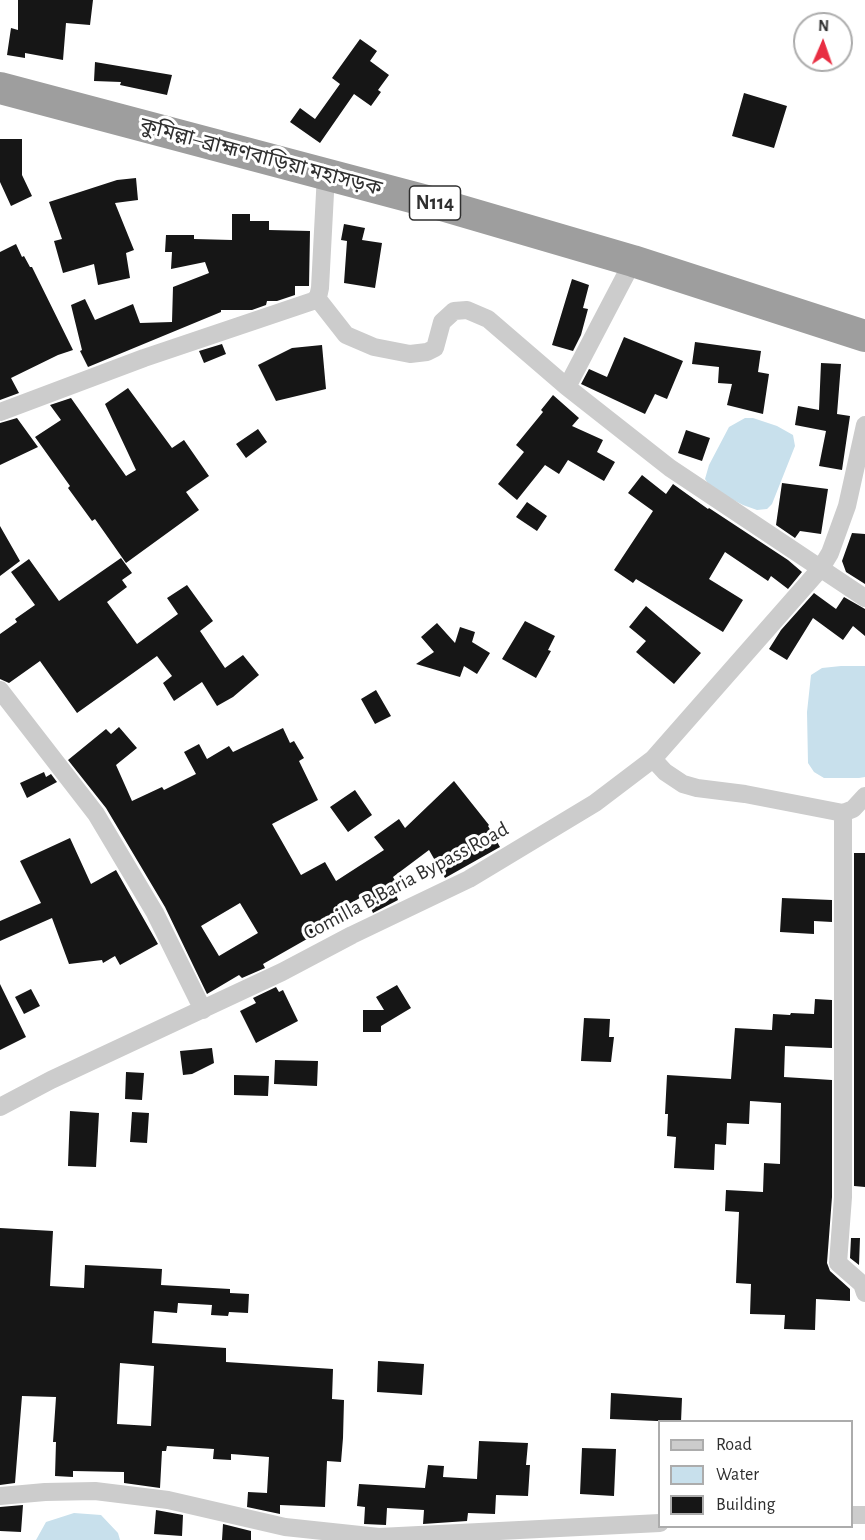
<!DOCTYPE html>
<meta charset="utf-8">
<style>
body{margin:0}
#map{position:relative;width:865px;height:1540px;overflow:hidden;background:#fff;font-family:"Alegreya Sans",sans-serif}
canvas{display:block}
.legend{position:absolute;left:658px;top:1420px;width:195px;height:108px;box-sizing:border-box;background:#fff;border:2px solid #acacac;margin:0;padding:8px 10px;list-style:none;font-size:18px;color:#2f2f2f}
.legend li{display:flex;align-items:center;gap:12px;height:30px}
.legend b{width:30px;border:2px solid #acacac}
.north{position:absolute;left:793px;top:12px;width:60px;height:60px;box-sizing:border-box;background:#fff;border:2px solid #acacac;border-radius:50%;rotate:2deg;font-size:16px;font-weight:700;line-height:24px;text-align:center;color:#2f2f2f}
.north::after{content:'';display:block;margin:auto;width:21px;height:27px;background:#e82e42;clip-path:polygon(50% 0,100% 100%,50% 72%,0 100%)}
</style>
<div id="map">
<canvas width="865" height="1540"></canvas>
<ul class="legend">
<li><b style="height:8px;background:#ccc"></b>Road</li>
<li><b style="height:16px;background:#c8e0ec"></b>Water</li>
<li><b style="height:16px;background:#161616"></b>Building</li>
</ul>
<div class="north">N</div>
</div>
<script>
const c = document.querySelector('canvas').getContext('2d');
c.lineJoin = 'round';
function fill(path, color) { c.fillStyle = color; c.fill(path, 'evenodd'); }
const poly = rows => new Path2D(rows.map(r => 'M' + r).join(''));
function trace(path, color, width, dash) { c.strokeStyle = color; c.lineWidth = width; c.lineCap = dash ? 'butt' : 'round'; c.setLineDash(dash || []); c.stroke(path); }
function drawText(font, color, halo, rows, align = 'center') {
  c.font = font + ' "Alegreya Sans","Noto Sans Bengali",sans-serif'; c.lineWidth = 6; c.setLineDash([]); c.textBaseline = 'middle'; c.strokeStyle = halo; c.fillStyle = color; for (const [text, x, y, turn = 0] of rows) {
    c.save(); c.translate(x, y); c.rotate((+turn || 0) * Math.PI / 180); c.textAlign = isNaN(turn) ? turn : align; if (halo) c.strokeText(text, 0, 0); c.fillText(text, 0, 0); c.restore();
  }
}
fill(poly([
 [745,418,753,418,777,426,793,435,795,446,772,504,767,509,757,510,743,505,712,489,705,479,709,465,729,427],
 [841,666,865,666,865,777,859,778,824,778,814,772,808,763,807,712,811,675,822,668],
 [74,1513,101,1515,118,1533,120,1540,36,1540,46,1522]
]), '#c8e0ec');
fill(poly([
 [18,0,93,0,90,25,66,23,63,60,25,53,25,58,7,55,11,28,18,30],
 [360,39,377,51,370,61,389,75,378,90,381,92,371,106,354,94,320,143,290,122,300,108,315,119,340,84,332,78],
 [95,62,172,75,167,95,120,85,121,82,94,81],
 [744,93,787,106,774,148,732,136],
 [0,139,22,139,22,175,32,196,11,206,0,182],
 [136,178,138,200,115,203,134,250,126,253,130,278,98,285,94,264,63,273,54,241,62,239,49,202,117,180],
 [232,214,250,214,250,221,269,221,269,230,310,231,309,286,295,286,295,295,277,301,267,301,266,305,252,310,221,310,221,312,88,367,80,351,82,350,71,305,85,299,95,320,133,304,140,323,172,322,173,287,209,273,205,262,171,269,172,252,165,252,166,235,194,235,194,239,232,240],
 [344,224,365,228,362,240,382,243,375,288,344,283,347,241,341,240],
 [16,244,22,257,24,256,30,267,32,267,73,350,58,355,11,378,19,393,0,400,0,252],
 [572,279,589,285,583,308,588,309,581,335,573,351,552,345],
 [624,337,683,361,667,399,655,394,645,414,581,384,589,369,607,377],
 [695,342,761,351,758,372,769,374,763,414,727,405,732,384,718,383,719,367,692,364],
 [222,344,226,354,204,363,199,351],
 [322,345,326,389,276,401,258,365,292,348],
 [821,363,841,364,837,414,850,416,842,470,819,466,826,431,795,425,798,406,819,410],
 [128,388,172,448,184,440,209,476,186,492,199,510,126,563,95,519,92,521,68,488,70,486,35,437,61,420,50,405,71,398,126,476,136,470,105,404],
 [553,395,579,418,572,426,603,440,597,452,615,462,604,481,568,460,559,474,545,465,517,500,498,484,524,452,516,445,543,412,541,410],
 [17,418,38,447,0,465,0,423],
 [258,429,267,442,246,458,236,444],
 [686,430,710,438,702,461,678,453],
 [642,475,666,494,673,484,708,509,709,508,788,560,802,572,788,589,771,576,768,581,725,552,709,579,743,600,723,632,636,579,633,583,614,570,653,511,628,493],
 [782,483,828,489,821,534,800,531,795,538,776,525],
 [527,502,547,516,537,531,516,517],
 [0,526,20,561,0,576],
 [852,533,865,534,865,584,846,572,842,561],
 [121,558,132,573,122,580,127,587,107,602,137,644,178,614,167,598,187,585,213,621,200,631,225,668,243,655,259,675,233,697,217,706,202,682,174,701,163,683,172,676,157,656,77,713,40,661,9,683,0,679,0,634,17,622,15,619,35,605,11,572,29,559,59,601],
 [814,593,836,609,844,597,865,609,865,636,853,626,843,640,813,618,787,660,769,649,781,630],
 [646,606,701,653,674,684,636,652,646,641,629,627],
 [525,621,555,636,548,650,551,651,536,678,502,659],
 [437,623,455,643,460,627,475,632,472,642,490,653,477,674,464,666,460,677,416,664,434,652,421,637],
 [376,690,391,716,375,724,361,699],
 [119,727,137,748,116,765,132,801,162,787,164,790,196,774,184,752,199,744,207,759,229,746,233,752,283,728,290,743,294,741,304,758,299,761,318,800,272,824,301,875,325,862,336,881,384,850,374,837,399,819,405,828,454,781,489,825,488,826,500,847,445,878,429,850,393,877,400,890,395,892,398,900,373,913,365,895,316,923,321,931,263,964,265,968,242,978,239,975,207,994,165,907,106,808,68,760,106,729,111,734],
 [240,903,258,933,219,956,201,926],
 [44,772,46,777,51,774,57,782,27,798,20,783],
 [355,790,372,815,348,832,330,807],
 [70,838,91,884,116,870,158,944,120,965,115,956,103,963,102,960,69,964,52,918,0,941,0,921,41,903,20,861],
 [854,853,865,853,865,1187,854,1186],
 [782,898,832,900,832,922,814,921,814,934,780,932],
 [0,984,26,1037,0,1050],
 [397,985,411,1008,381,1026,381,1032,363,1032,363,1010,384,1010,376,997],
 [276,987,279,992,283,990,298,1021,256,1043,240,1011,256,1003,253,998],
 [31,989,40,1006,24,1014,15,997],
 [815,999,832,1000,832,1048,785,1046,784,1077,832,1080,832,1197,827,1263,830,1271,850,1289,850,1301,816,1299,815,1330,784,1329,785,1315,750,1314,751,1284,736,1283,739,1212,725,1211,726,1190,763,1192,764,1163,780,1164,781,1103,750,1101,749,1124,727,1123,726,1145,715,1144,714,1170,674,1168,676,1137,667,1136,668,1114,665,1114,667,1075,731,1079,735,1028,772,1030,773,1014,790,1015,791,1013,814,1014],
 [584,1018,610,1019,609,1037,614,1037,611,1062,581,1061],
 [212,1048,214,1063,192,1074,183,1075,180,1051],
 [275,1060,318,1061,317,1086,274,1084],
 [126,1072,144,1073,142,1100,125,1099],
 [234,1075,269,1076,268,1096,234,1095],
 [70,1111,99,1113,96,1167,68,1166],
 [132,1112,149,1113,147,1143,130,1142],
 [0,1228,53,1231,50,1286,84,1288,85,1265,162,1269,161,1285,230,1289,230,1293,249,1294,248,1313,229,1312,228,1316,211,1315,212,1305,178,1303,177,1313,154,1311,152,1343,226,1348,226,1362,333,1369,332,1399,344,1400,343,1438,341,1462,327,1461,325,1507,280,1505,280,1514,247,1507,248,1492,267,1493,269,1457,231,1454,231,1460,213,1459,214,1449,167,1446,166,1451,162,1451,160,1488,124,1483,124,1472,73,1471,73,1477,55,1476,56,1442,53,1442,56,1397,22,1396,15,1483,0,1485],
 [120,1363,154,1366,151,1426,117,1424],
 [851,1238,860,1238,859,1265,850,1258],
 [378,1361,424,1364,422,1395,377,1392],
 [611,1393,682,1398,681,1422,610,1419],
 [479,1441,528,1443,526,1465,530,1465,528,1496,496,1495,495,1514,468,1513,467,1521,423,1524,424,1510,387,1508,386,1525,364,1524,365,1507,357,1506,359,1484,425,1488,428,1465,444,1466,443,1477,477,1479],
 [582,1448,616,1449,614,1496,580,1494],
 [23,1505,21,1532,0,1531,0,1507],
 [156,1510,183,1515,182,1536,154,1534],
 [223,1524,251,1531,251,1540,222,1540]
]), '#161616');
trace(poly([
 [633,261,567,387,670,468,865,598],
 [317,298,346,335,374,347,410,354,427,352,435,348,442,322,454,311,467,310,488,319,567,387],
 [0,412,144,358,313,301,318,297,320,288,326,174],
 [0,690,96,814,155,913,203,1010],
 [653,759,665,772,683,784,697,788,745,794,843,813,843,1197,838,1263,862,1284,865,1293],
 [843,813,853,809,865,796],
 [0,1107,51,1080,282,972,352,935,469,879,595,803,653,759,821,568,830,553,847,506,865,425],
 [0,1496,45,1492,95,1491,168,1500,285,1527,379,1537,660,1523],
 [852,1515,865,1515]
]), '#ccc', 18);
trace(poly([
 [0,88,438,204,633,261,865,336]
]), '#9e9e9e', 32);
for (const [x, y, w] of [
 [435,203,51]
]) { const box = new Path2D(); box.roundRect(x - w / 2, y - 17, w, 34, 4.5); c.fillStyle = '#fff'; c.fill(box); trace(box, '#2f2f2f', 1.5); }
drawText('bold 20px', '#2f2f2f', null, [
 ["N114",435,203]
]);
drawText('21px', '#2f2f2f', '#fff', [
 ["কুমিল্লা–ব্রাহ্মণবাড়িয়া মহাসড়ক",261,157,15],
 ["Comilla B.Baria Bypass Road",406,881,-28]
]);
</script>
